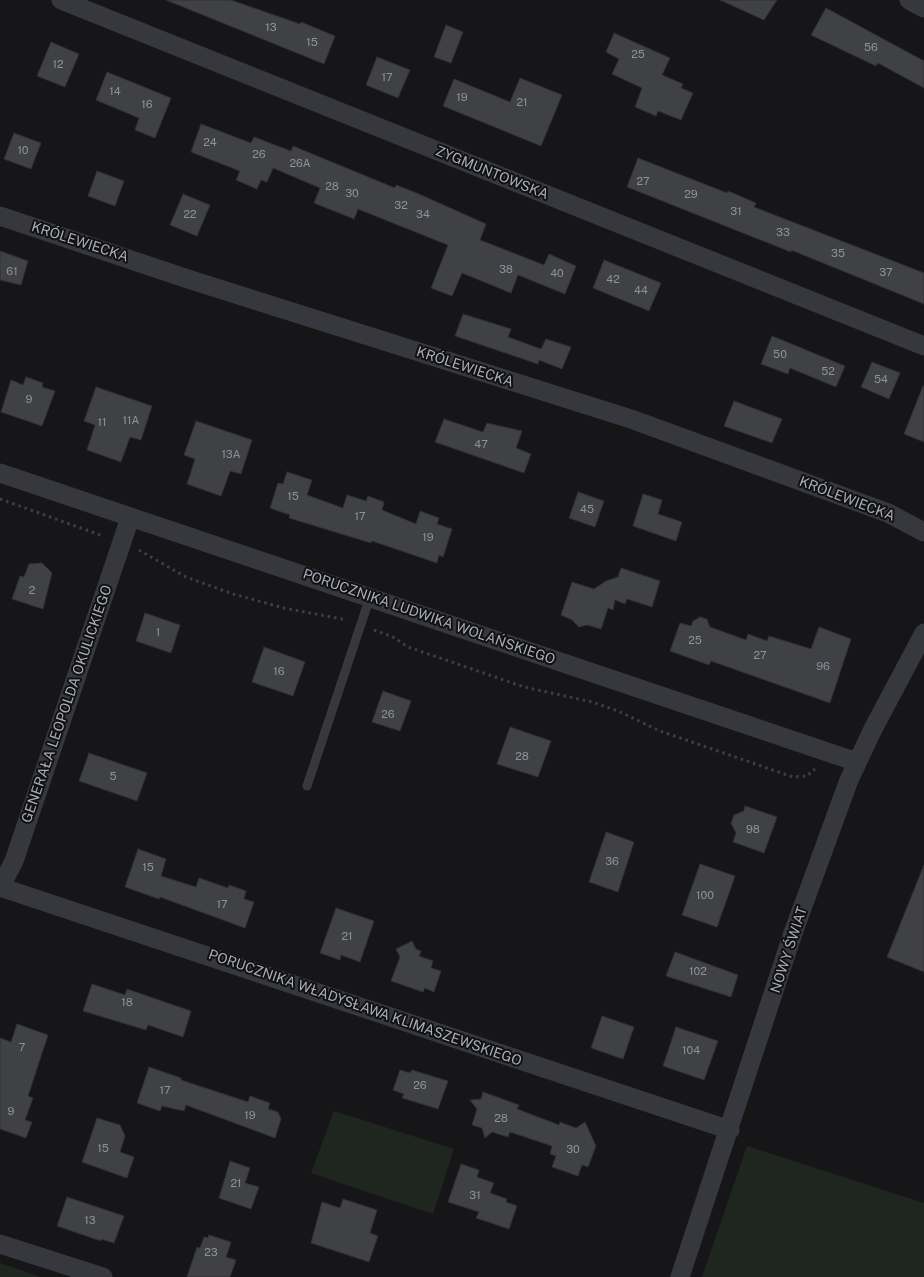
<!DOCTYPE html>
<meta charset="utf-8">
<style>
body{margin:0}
canvas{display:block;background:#161618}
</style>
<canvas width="924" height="1277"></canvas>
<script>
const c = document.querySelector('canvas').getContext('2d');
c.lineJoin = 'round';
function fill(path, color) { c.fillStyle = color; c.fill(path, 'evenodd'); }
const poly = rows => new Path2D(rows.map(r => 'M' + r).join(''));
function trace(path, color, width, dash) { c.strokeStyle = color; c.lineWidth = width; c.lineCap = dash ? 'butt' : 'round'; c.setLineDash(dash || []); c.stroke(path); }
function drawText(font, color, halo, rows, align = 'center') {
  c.font = font + ' "Public Sans",sans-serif'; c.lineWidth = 4; c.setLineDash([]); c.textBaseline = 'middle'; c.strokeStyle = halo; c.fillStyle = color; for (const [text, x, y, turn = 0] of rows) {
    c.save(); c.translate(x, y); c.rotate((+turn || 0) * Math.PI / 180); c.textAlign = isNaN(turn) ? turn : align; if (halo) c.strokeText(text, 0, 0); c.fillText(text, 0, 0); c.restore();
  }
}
fill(poly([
 [334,1111,454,1149,433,1214,311,1173],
 [747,1146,924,1203,924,1277,702,1277],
 [0,1263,41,1277,0,1277]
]), '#1e261f');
const building = poly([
 [166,0,231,0,300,24,301,22,335,36,324,64,166,0],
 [720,0,777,0,764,20,720,0],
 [826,8,924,61,924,88,878,63,876,66,811,35,826,8],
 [446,25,463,32,451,63,434,57,446,25],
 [614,33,670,58,662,75,683,84,681,88,693,93,681,120,658,111,656,116,635,107,642,88,612,74,619,59,606,52,614,33],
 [51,42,79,54,65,87,37,76,51,42],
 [377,57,410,70,398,98,366,85,377,57],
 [107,72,171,98,155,138,135,130,139,118,96,100,107,72],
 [520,78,562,95,541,146,443,106,454,79,510,102,520,78],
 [201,124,251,143,254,137,291,151,293,146,395,188,396,185,419,194,486,224,480,240,544,265,549,254,576,266,565,294,518,275,511,293,462,273,452,296,431,288,448,245,358,209,354,219,314,203,320,188,273,168,267,182,261,180,257,189,236,180,240,171,191,152,201,124],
 [14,133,41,143,31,169,4,159,14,133],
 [638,158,727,193,728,191,756,203,754,207,924,273,924,304,791,250,791,252,627,187,638,158],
 [97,171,124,181,115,206,88,196,97,171],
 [183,194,210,205,197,236,170,225,183,194],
 [0,251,28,261,21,285,0,280,0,251],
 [604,260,661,283,649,311,593,288,604,260],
 [463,314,511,329,508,337,541,349,546,339,571,347,562,369,539,360,538,364,455,336,463,314],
 [772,336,845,366,836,387,790,368,788,374,761,364,772,336],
 [872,362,900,373,889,399,861,387,872,362],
 [26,377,43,383,42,387,55,391,42,426,1,412,11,380,23,385,26,377],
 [923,386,924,386,924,442,904,434,923,386],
 [96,387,152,406,141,440,130,437,121,462,87,450,95,425,84,421,96,387],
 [734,401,782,419,772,443,724,426,734,401],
 [444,419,483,432,487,423,522,431,516,448,531,454,524,473,435,442,444,419],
 [196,421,252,440,241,474,230,471,221,496,187,484,195,459,184,455,196,421],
 [287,472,312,480,307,495,343,508,347,495,366,501,368,496,384,502,382,510,416,524,420,511,439,518,437,524,452,529,443,557,439,555,437,563,372,541,371,543,289,518,290,515,270,508,278,483,283,484,287,472],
 [578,492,604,501,595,527,569,518,578,492],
 [643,494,662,500,658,514,682,522,676,541,633,526,643,494],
 [42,563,52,573,43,609,12,599,20,576,24,577,29,564,42,563],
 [621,568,660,581,652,607,627,599,625,604,615,600,613,610,608,608,601,629,587,625,579,627,572,620,561,615,572,582,594,589,606,581,618,577,621,568],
 [145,613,180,625,171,653,136,641,145,613],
 [700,617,707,619,710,627,746,640,748,634,767,641,769,636,811,649,819,627,851,639,830,703,711,661,709,665,670,651,680,623,691,626,693,621,700,617],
 [264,647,305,662,293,696,252,682,264,647],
 [383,691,411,701,400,731,372,722,383,691],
 [510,727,551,741,538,777,497,764,510,727],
 [89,753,147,773,137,801,79,781,89,753],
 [745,806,777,817,764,853,733,842,736,833,731,823,734,815,744,811,745,806],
 [606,832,634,842,618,892,589,882,606,832],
 [138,849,166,859,161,876,196,887,199,878,228,888,229,885,246,891,244,899,254,902,245,928,160,897,159,899,125,887,138,849],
 [700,864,735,876,717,927,682,915,700,864],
 [924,865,924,972,887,957,924,865],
 [336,908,374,921,360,962,341,955,340,960,320,953,336,908],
 [412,941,416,949,421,951,419,956,433,961,431,968,441,971,434,992,425,988,423,992,391,981,400,957,396,949,412,941],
 [675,952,738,975,731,997,666,976,675,952],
 [92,984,125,995,127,989,191,1011,183,1037,148,1025,146,1030,83,1011,92,984],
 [602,1016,634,1027,623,1059,591,1048,602,1016],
 [17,1024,48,1035,28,1096,33,1098,25,1120,32,1122,26,1138,0,1129,0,1038,11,1042,17,1024],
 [676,1027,718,1041,704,1080,663,1066,676,1027],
 [149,1067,181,1078,181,1080,248,1102,250,1096,270,1103,268,1109,278,1112,281,1119,275,1138,186,1105,184,1111,162,1106,160,1111,137,1103,149,1067],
 [400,1070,410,1073,412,1070,448,1081,438,1109,402,1098,404,1094,393,1090,400,1070],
 [483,1092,519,1105,517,1109,559,1125,560,1122,576,1128,585,1122,596,1146,588,1167,582,1165,578,1176,552,1167,556,1156,550,1154,552,1146,510,1132,508,1137,492,1132,485,1138,482,1128,472,1125,477,1109,470,1100,481,1099,483,1092],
 [97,1118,120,1125,125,1136,120,1152,134,1157,127,1178,82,1162,97,1118],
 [230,1161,250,1168,245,1183,259,1187,251,1209,219,1198,230,1161],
 [461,1164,479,1170,477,1177,494,1183,490,1193,507,1199,506,1202,517,1206,509,1229,476,1218,479,1212,448,1202,461,1164],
 [67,1197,124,1216,114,1243,101,1239,101,1241,57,1226,67,1197],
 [343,1199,377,1210,370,1233,378,1236,369,1262,311,1243,322,1202,340,1208,343,1199],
 [209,1235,231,1242,226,1257,236,1260,230,1277,187,1277,197,1247,200,1248,204,1237,208,1238,209,1235]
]);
fill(building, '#404145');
trace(building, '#303034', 1);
trace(poly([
 [0,499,103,536],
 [139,550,186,577,233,594,284,608,347,620],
 [374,630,393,637,408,647,524,687,592,702,618,711,660,731,793,777,807,776,815,769]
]), '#3d3f44', 3, [2.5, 4]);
trace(poly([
 [307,786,370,597]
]), '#37383d', 9);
trace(poly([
 [61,0,924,346],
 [909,0,924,8],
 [0,216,191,280,631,419,888,513,924,532],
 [0,473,857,762],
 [0,887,730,1130],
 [0,888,14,861,130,518],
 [0,1244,103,1277],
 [680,1277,793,933,849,780,873,729,924,633]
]), '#37383d', 19);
drawText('11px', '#8e929b', null, [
 ["13",271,28],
 ["15",312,43],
 ["56",871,48],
 ["25",638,55],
 ["12",58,65],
 ["17",387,78],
 ["14",115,92],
 ["19",462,98],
 ["21",522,103],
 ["16",147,105],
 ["24",210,143],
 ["10",23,151],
 ["26",259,155],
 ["26A",300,164],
 ["27",643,182],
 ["28",332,187],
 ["30",352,194],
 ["29",691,195],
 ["32",401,206],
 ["31",736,212],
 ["22",190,215],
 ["34",423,215],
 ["33",783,233],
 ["35",838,254],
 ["38",506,270],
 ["61",12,272],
 ["37",886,273],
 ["40",557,274],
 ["42",613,280],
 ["44",641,291],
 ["50",780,355],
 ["52",828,372],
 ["54",881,380],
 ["9",29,400],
 ["11A",131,421],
 ["11",102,423],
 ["47",481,445],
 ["13A",231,455],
 ["15",293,497],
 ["45",587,510],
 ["17",360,517],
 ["19",428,538],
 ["2",32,591],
 ["1",158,633],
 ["25",695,641],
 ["27",760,656],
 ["96",823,667],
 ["16",279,672],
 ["26",388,715],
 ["28",522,757],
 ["5",113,777],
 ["98",753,830],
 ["36",612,862],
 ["15",148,868],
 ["100",705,896],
 ["17",222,905],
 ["21",347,937],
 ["102",698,972],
 ["18",127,1003],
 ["7",22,1048],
 ["104",691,1051],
 ["26",420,1086],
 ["17",165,1091],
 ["9",11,1112],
 ["19",250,1116],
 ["28",501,1119],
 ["15",103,1149],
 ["30",573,1150],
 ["21",236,1184],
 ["31",475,1196],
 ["13",90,1221],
 ["23",211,1253]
]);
drawText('14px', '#a8adb8', '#111113', [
 ["ZYGMUNTOWSKA",492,173,22],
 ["KRÓLEWIECKA",80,242,18],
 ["KRÓLEWIECKA",465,367,18],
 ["KRÓLEWIECKA",847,499,21],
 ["PORUCZNIKA LUDWIKA WOLAŃSKIEGO",429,617,19],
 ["GENERAŁA LEOPOLDA OKULICKIEGO",67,704,-71],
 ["NOWY ŚWIAT",789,950,-72],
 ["PORUCZNIKA WŁADYSŁAWA KLIMASZEWSKIEGO",365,1008,19]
]);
</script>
